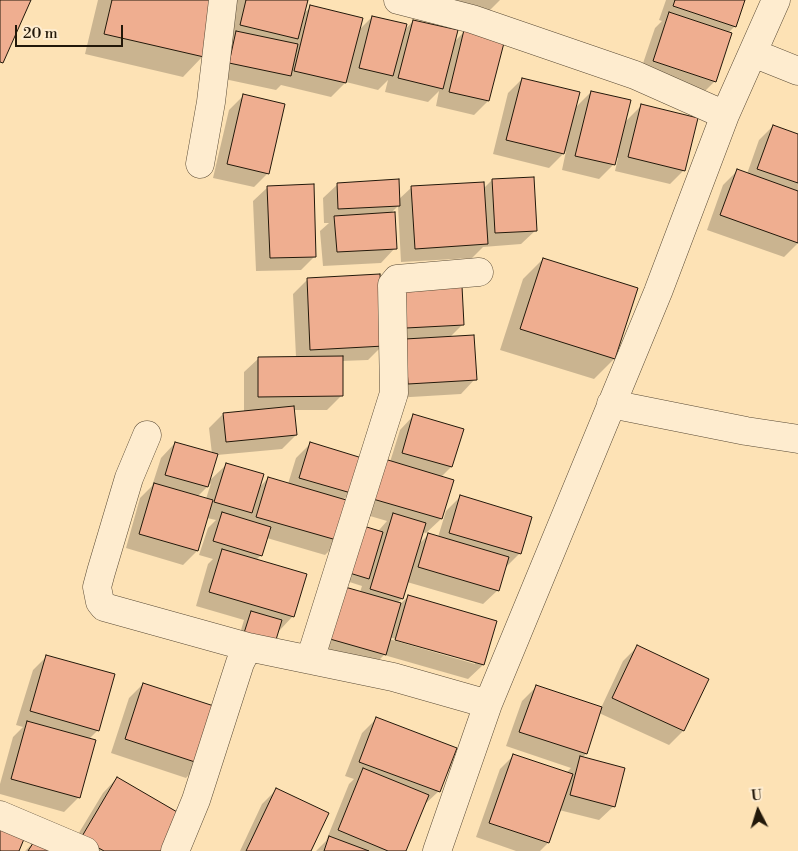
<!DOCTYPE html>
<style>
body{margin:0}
#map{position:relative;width:798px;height:851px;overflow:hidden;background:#fde2b5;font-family:"Libre Bodoni",serif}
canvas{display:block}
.north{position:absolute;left:733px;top:786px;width:50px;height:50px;-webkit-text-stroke:4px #feeccf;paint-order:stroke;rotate:355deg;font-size:14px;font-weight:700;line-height:20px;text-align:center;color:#22180a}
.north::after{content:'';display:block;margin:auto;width:18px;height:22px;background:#22180a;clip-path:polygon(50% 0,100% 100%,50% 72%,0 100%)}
.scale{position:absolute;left:15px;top:25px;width:108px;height:22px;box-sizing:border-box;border:2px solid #22180a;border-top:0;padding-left:6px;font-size:15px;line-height:18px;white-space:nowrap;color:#22180a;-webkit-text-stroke:4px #feeccf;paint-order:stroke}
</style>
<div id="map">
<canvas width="798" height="851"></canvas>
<div class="north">U</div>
<div class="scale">20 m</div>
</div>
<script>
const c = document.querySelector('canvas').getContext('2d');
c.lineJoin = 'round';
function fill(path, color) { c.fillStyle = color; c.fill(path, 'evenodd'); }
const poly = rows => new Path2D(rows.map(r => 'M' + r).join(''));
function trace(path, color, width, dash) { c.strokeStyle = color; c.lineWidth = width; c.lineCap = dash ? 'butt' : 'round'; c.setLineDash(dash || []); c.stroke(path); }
fill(poly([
 [98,0,217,0,203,56,183,77,85,54],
 [236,0,307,0,303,14,311,7,358,31,372,17,404,31,413,21,454,42,465,31,488,101,474,115,436,106,439,91,428,102,385,92,388,80,378,90,346,82,331,97,281,85,276,90,215,77],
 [454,0,500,0,488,12,453,3],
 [666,0,744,0,735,26,728,33,715,81,700,96,639,75,655,28,662,21,659,20],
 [522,79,574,109,591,92,624,123,641,106,684,170,670,184,615,171,618,158,615,157,613,165,599,179,562,170,566,151,549,168,493,154,508,93],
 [243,96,268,173,254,187,213,178,229,110],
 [773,126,798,135,798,243,784,257,707,230,723,185,737,171,747,174,759,140],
 [492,180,536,230,521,244,483,247,472,258,401,262,398,206,390,214,395,248,381,263,323,266,320,231,329,223,324,223,323,198,338,184,398,200,412,187,483,189],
 [268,187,315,256,301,270,256,271,253,201],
 [543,259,636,289,614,359,594,379,500,350,523,279],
 [307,280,382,346,368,360,341,361,341,396,327,410,293,410,296,435,282,449,217,455,208,482,226,465,258,489,268,478,288,484,296,458,310,444,350,493,343,500,339,541,325,555,267,538,261,555,256,560,293,616,279,631,238,640,244,620,196,606,208,564,213,559,199,555,208,528,216,520,207,518,197,551,183,565,126,548,140,498,152,486,161,458,175,443,212,454,209,428,223,414,244,412,244,372,259,358,296,357,293,294],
 [211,483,206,499,197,497],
 [391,306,463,324,450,337,475,379,461,394,394,398],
 [414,415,451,467,441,477,452,480,441,519,426,533,422,532,418,545,428,535,438,537,446,511,460,497,520,553,506,567,498,590,483,604,407,582,402,599,397,603,400,604,409,596,496,622,483,665,468,679,384,655,370,669,310,651,360,592,362,586,337,578,387,521,353,511,390,462,400,430],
 [389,637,475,662,475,664,389,639],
 [637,647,707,679,683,731,669,745,599,713,586,754,582,758,614,806,599,820,559,810,548,843,540,851,516,851,476,837,500,769,514,755,566,773,571,768,506,746,522,701,536,687,601,708,623,661],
 [47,656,98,730,89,739,79,797,64,812,0,794,0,784,13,737,23,727,16,725,33,670],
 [143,684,200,763,186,778,111,753,129,698],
 [376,719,439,791,424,805,405,851,316,851,326,841,349,784,354,779,345,776,362,733],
 [117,778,162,851,68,851,103,793],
 [276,790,310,851,240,851,262,804],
 [35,841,52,851,25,851]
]), '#0003');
const building = poly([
 [0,0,31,0,3,63,0,62,0,0],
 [112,0,218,0,204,57,104,34,112,0],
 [246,0,308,0,298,39,240,25,246,0],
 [675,0,745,0,736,27,673,6,675,0],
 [310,5,363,18,346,83,294,71,310,5],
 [669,12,732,33,716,82,653,61,669,12],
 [372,16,407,24,393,76,359,68,372,16],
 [413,20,458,30,443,89,398,78,413,20],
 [464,30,505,39,489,101,449,92,464,30],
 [236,31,298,44,291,76,229,63,236,31],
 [522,78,580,92,564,154,506,140,522,78],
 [591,91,631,100,615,165,575,156,591,91],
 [243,94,285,104,269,174,227,164,243,94],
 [641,104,698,118,685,171,628,157,641,104],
 [773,125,798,134,798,183,757,169,773,125],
 [737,169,798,191,798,243,720,215,737,169],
 [534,177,537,231,495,233,492,179,534,177],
 [399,179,400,206,338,209,337,183,399,179],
 [484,182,488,244,415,249,411,186,484,182],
 [314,184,316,257,270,258,267,186,314,184],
 [395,212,397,249,337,252,334,216,395,212],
 [543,258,638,288,615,359,520,329,543,258],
 [380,274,384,346,310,350,307,278,380,274],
 [462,286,464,325,406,328,404,290,462,286],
 [474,335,477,380,408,384,405,339,474,335],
 [343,356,343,396,258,397,258,357,343,356],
 [294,406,297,435,226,442,223,413,294,406],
 [413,414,464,429,452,467,402,453,413,414],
 [175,442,218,454,208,487,165,475,175,442],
 [310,442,362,458,351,493,299,478,310,442],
 [378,457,454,480,442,519,366,497,378,457],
 [226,463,264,474,252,513,214,502,226,463],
 [268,477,353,502,340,541,256,517,268,477],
 [154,483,213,500,198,551,139,534,154,483],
 [460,495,532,517,521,554,449,533,460,495],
 [222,512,271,527,262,556,213,541,222,512],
 [393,513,426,523,403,599,370,589,393,513],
 [357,524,383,532,369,579,343,571,357,524],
 [428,533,509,557,499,591,418,567,428,533],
 [222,549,307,574,294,617,209,592,222,549],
 [338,585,401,603,386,655,323,637,338,585],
 [408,595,497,621,484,665,395,640,408,595],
 [251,611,282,620,275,643,244,633,251,611],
 [637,645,709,679,684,731,612,698,637,645],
 [46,655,115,674,99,731,30,711,46,655],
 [143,683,220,708,201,764,125,739,143,683],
 [536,685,602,707,587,754,519,732,536,685],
 [376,717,457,748,440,792,359,762,376,717],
 [27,721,96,740,80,798,11,779,27,721],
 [513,754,573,774,549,843,489,823,513,754],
 [580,756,625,768,615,807,570,795,580,756],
 [363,768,429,795,406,851,388,851,338,830,363,768],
 [117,777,184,816,163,851,104,851,81,838,117,777],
 [276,788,329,813,311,851,246,851,276,788],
 [0,829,24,839,19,851,0,851,0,829],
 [329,836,369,851,324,851,329,836],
 [35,840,54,851,28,851,35,840]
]);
fill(building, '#efae90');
trace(building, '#22180a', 1);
const minor = poly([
 [398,0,472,19,635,75,725,115],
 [753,53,798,71],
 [200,164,211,102,223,0],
 [611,404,746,431,798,439],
 [147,435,129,478,101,572,97,587,100,602,104,607,248,647],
 [310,660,394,393,392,285,397,279,479,272],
 [0,815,85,851],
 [175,851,196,800,240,663,248,647,393,677,488,704],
 [437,851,488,704,658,292,725,115,776,0]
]);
trace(minor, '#594a35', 29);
trace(minor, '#feeccf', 28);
</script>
